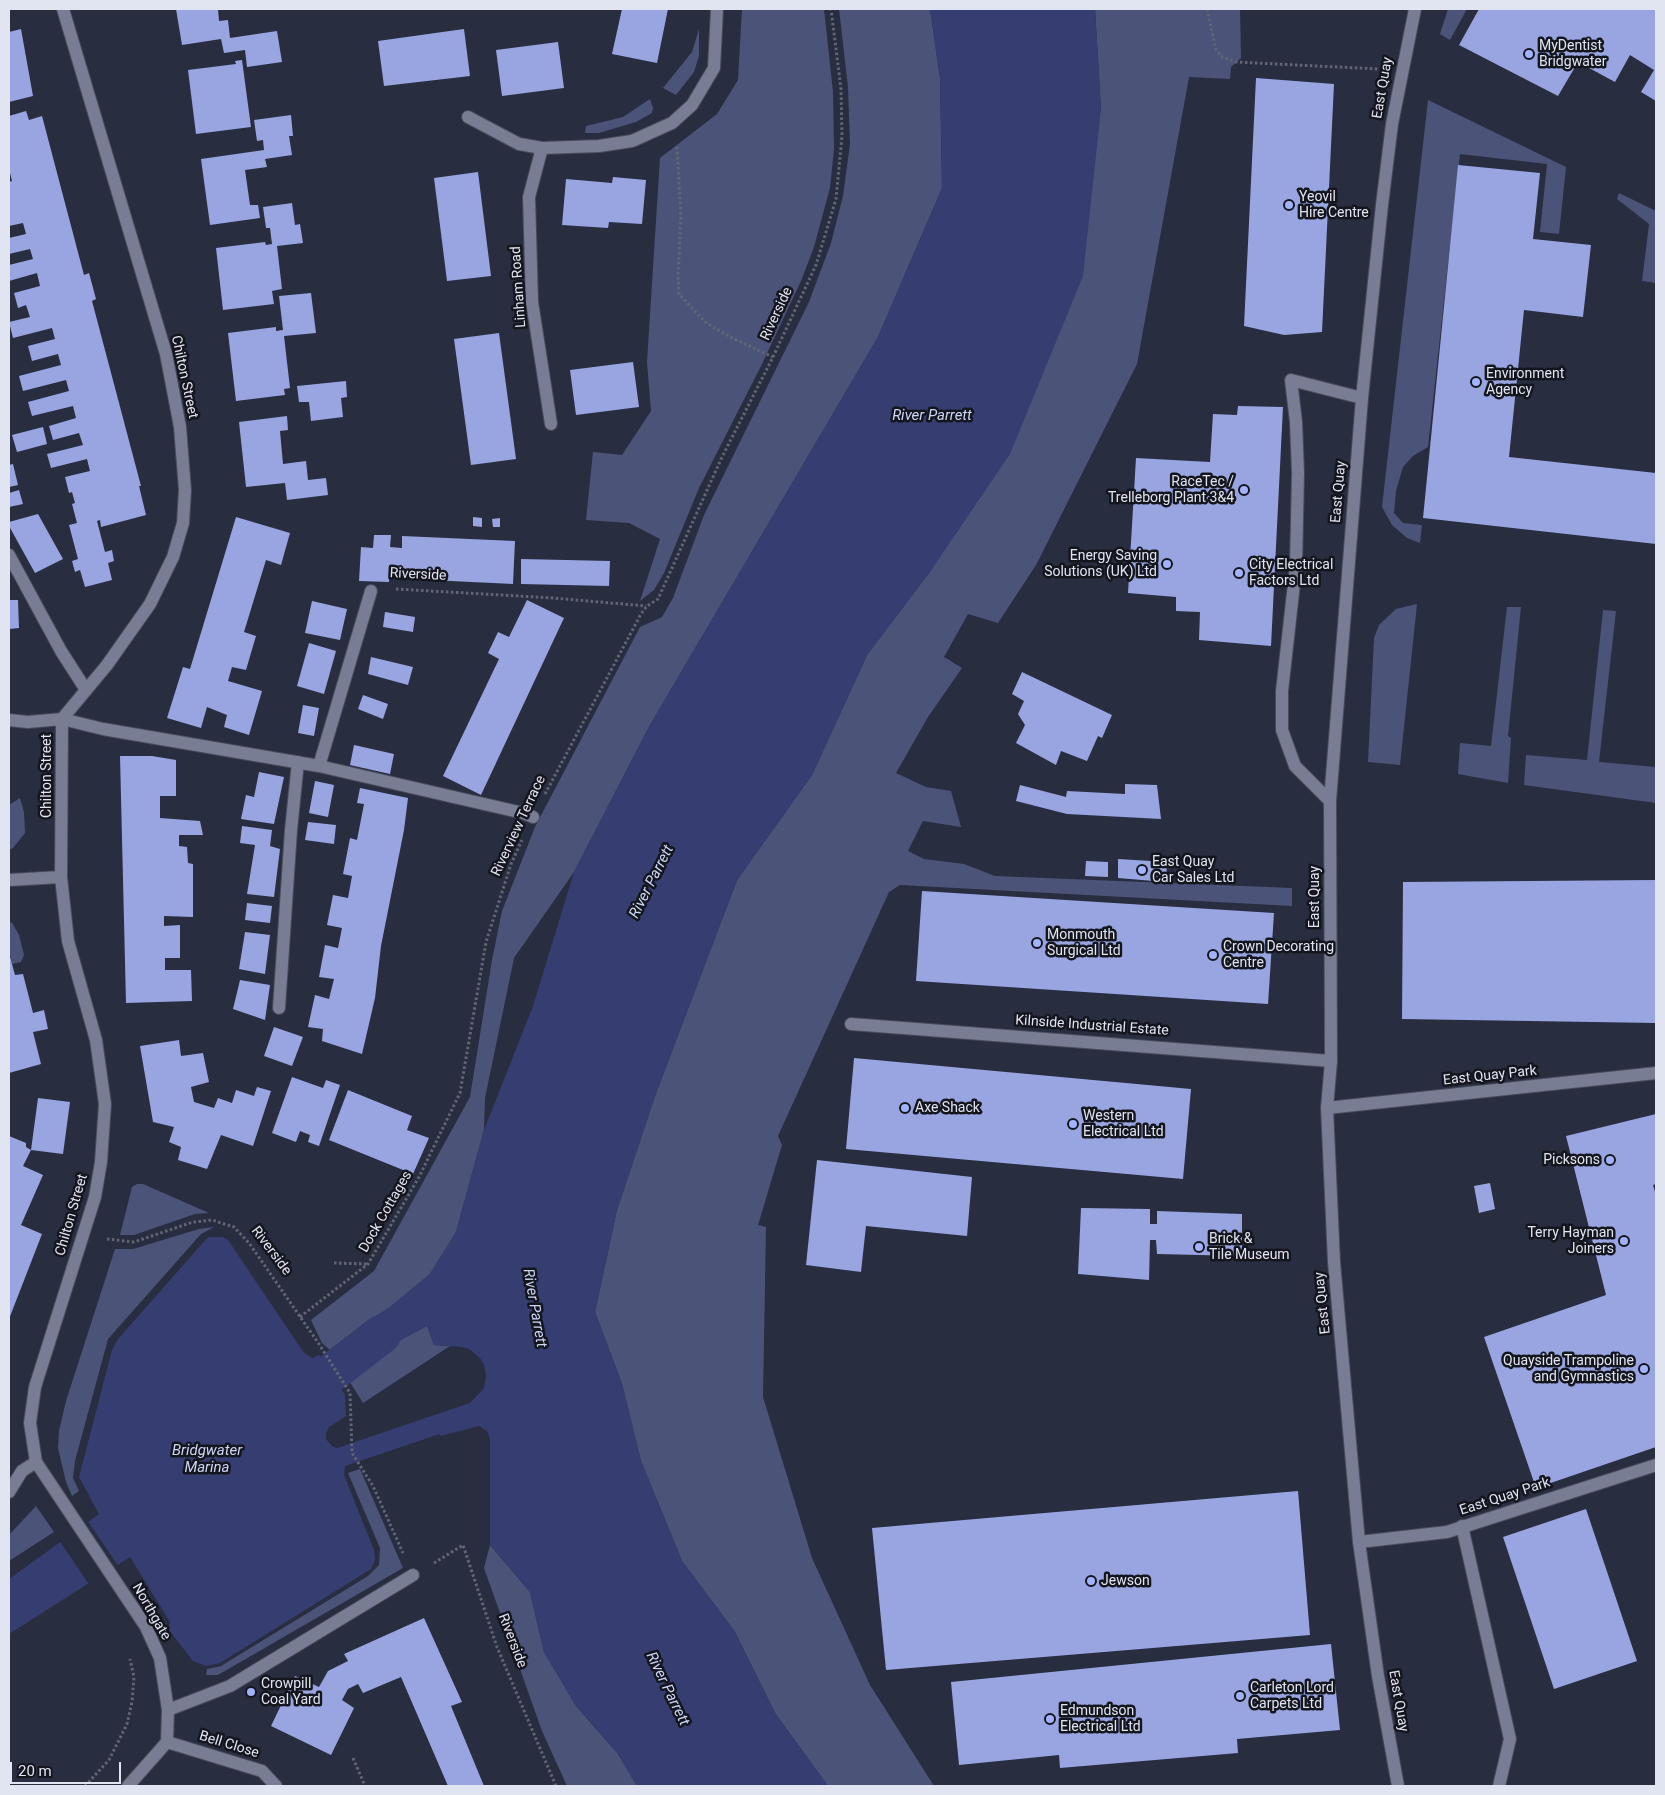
<!DOCTYPE html>
<style>
body{margin:0}
#map{position:relative;width:1665px;height:1795px;overflow:hidden;background:#292d40;font-family:Roboto,sans-serif}
canvas{display:block}
.frame{position:absolute;inset:0;border:10px solid #e1e4f1;pointer-events:none}
.scale{position:absolute;left:10px;top:1762px;width:111px;height:22px;box-sizing:border-box;border:2px solid #e1e4f1;border-top:0;padding-left:6px;font-size:15px;line-height:18px;white-space:nowrap;color:#e1e4f1;-webkit-text-stroke:4px #14161e;paint-order:stroke}
</style>
<div id="map">
<canvas width="1665" height="1795"></canvas>
<div class="frame"></div>
<div class="scale">20 m</div>
</div>
<script>
const c = document.querySelector('canvas').getContext('2d');
c.lineJoin = 'round';
function fill(path, color) { c.fillStyle = color; c.fill(path, 'evenodd'); }
const poly = rows => new Path2D(rows.map(r => 'M' + r).join(''));
function trace(path, color, width, dash) { c.strokeStyle = color; c.lineWidth = width; c.lineCap = dash ? 'butt' : 'round'; c.setLineDash(dash || []); c.stroke(path); }
function drawText(font, color, halo, rows, align = 'center') {
  c.font = font + ' Roboto,sans-serif'; c.lineWidth = 5; c.setLineDash([]); c.textBaseline = 'middle'; c.strokeStyle = halo; c.fillStyle = color; for (const [text, x, y, turn = 0] of rows) {
    c.save(); c.translate(x, y); c.rotate((+turn || 0) * Math.PI / 180); c.textAlign = isNaN(turn) ? turn : align; if (halo) c.strokeText(text, 0, 0); c.fillText(text, 0, 0); c.restore();
  }
}
fill(poly([
 [742,9,824,9,833,92,834,149,830,188,814,247,801,281,762,364,699,488,664,573,654,590,640,601,660,539,629,523,586,520,593,452,622,455,651,411,647,362,660,158,717,114,738,80],
 [839,9,930,9,940,78,942,188,878,337,650,725,574,872,514,958,485,1098,484,1130,456,1232,430,1274,389,1308,362,1325,330,1350,322,1343,311,1320,374,1271,470,1097,492,960,502,911,535,827,640,627,662,617,673,598,704,515,809,302,831,243,843,196,850,144,848,87],
 [1095,9,1240,9,1241,58,1231,67,1230,79,1189,77,1137,364,1036,565,998,623,968,614,944,657,962,668,928,717,896,773,926,787,951,791,961,827,923,821,908,851,924,859,964,864,995,876,1292,888,1292,906,900,885,889,892,778,1136,782,1145,758,1225,766,1227,763,1397,812,1558,870,1685,934,1786,828,1786,775,1713,735,1632,682,1561,641,1461,622,1384,595,1312,617,1210,655,1096,737,880,812,775,867,655,932,569,1101,109],
 [1448,9,1467,9,1450,40,1440,34],
 [699,29,699,56,694,72,676,95,663,88,692,52],
 [650,99,653,108,652,113,636,122,599,133,585,133,586,126,623,117],
 [1428,100,1566,167,1559,234,1540,232,1547,164,1460,154,1428,447,1413,456,1403,467,1396,491,1394,513,1403,523,1422,525,1420,543,1407,538,1392,525,1382,507],
 [1619,193,1656,211,1656,283,1642,281,1649,224,1617,199],
 [1417,604,1400,765,1368,762,1374,638,1379,625,1396,609],
 [1507,607,1521,607,1508,736,1511,738,1508,783,1458,774,1460,743,1491,746],
 [1603,610,1616,611,1599,762,1656,767,1656,803,1524,785,1526,755,1587,760],
 [20,798,24,812,25,833,13,848,9,850,9,805],
 [9,922,12,923,19,935,24,955,21,962,12,964,9,950],
 [137,1184,143,1184,209,1213,195,1214,134,1235,120,1235,132,1187],
 [214,1227,201,1234,108,1339,75,1461,73,1478,79,1491,72,1496,66,1482,58,1448,59,1431,66,1401,115,1249,133,1249,199,1229],
 [427,1326,434,1345,450,1346,363,1403,348,1379,385,1348],
 [360,1469,403,1568,218,1675,206,1675,207,1669,221,1666,368,1576,379,1565,380,1548,348,1473],
 [36,1506,54,1532,9,1561,9,1535],
 [490,1545,530,1592,544,1652,576,1706,618,1754,637,1786,567,1786,542,1731,484,1568]
]), '#4c5379');
fill(poly([
 [930,9,1095,9,1101,109,1083,276,1010,454,932,569,867,655,812,775,737,880,655,1096,617,1210,595,1312,622,1384,641,1461,682,1561,735,1632,775,1713,828,1786,637,1786,618,1754,576,1706,544,1652,530,1592,490,1545,490,1439,487,1431,479,1426,441,1436,440,1434,345,1466,344,1475,374,1550,375,1560,371,1569,220,1663,206,1666,193,1661,168,1629,170,1622,130,1557,9,1634,9,1579,99,1514,79,1477,112,1350,118,1339,208,1237,223,1237,228,1240,304,1353,312,1358,319,1355,345,1395,346,1416,329,1427,326,1433,326,1439,332,1446,337,1448,470,1403,484,1388,486,1376,484,1365,480,1358,469,1349,462,1347,434,1345,427,1326,385,1348,348,1379,330,1350,362,1325,389,1308,430,1274,456,1232,484,1130,533,1006,574,872,650,725,878,337,942,188,940,78]
]), '#363d71');
fill(poly([
 [87,1520,119,1567,90,1586,59,1540]
]), '#292d40');
trace(poly([
 [302,1417,321,1381,382,1334]
]), '#363d71', 39);
fill(poly([
 [176,9,218,9,219,21,228,20,230,38,277,31,282,62,247,67,245,50,224,53,221,39,182,45],
 [622,9,668,9,657,63,612,54],
 [1479,9,1656,9,1656,101,1641,92,1654,70,1630,55,1615,82,1578,62,1558,96,1459,45],
 [21,29,33,96,9,102,9,32],
 [464,29,470,76,384,86,378,41],
 [558,42,564,88,502,96,496,50],
 [242,60,251,127,196,134,188,70,236,64,235,61],
 [1256,78,1334,84,1322,332,1284,335,1244,326],
 [26,111,29,120,42,116,84,275,89,273,96,299,92,301,141,486,139,486,146,515,101,527,100,520,97,521,105,552,112,550,114,561,108,563,112,580,85,587,80,570,75,572,72,561,78,559,69,525,77,523,72,504,75,503,72,492,69,493,65,477,90,471,87,459,51,468,47,454,83,445,79,433,53,440,49,426,76,418,73,406,32,416,28,402,69,391,66,380,23,391,19,376,61,365,58,354,32,361,28,346,55,339,52,328,13,338,9,322,30,317,26,305,18,308,14,293,40,286,37,273,9,281,9,265,33,259,30,249,9,254,9,238,26,234,23,223,9,226,9,182,12,181,9,169,9,116],
 [291,115,293,136,289,136,292,155,265,159,267,167,245,170,250,205,258,205,260,218,210,225,201,159,264,150,263,140,257,141,254,120],
 [1458,165,1540,173,1533,239,1591,245,1583,317,1524,310,1509,457,1656,473,1656,544,1423,518],
 [478,172,491,276,447,281,434,178],
 [613,177,646,180,642,224,609,222,608,228,562,225,566,179,612,183],
 [292,203,295,225,300,224,303,243,277,246,282,289,272,291,274,304,223,310,216,248,265,242,266,245,272,244,270,228,266,228,263,207],
 [311,293,316,333,284,336,290,388,284,389,285,395,236,401,228,333,276,327,276,331,283,330,279,296],
 [499,333,516,459,471,465,454,339],
 [633,362,639,407,576,415,570,370],
 [346,381,347,397,341,398,343,417,311,421,309,402,299,402,297,386],
 [1238,406,1283,407,1271,646,1199,640,1200,612,1176,611,1176,597,1128,593,1136,458,1210,462,1213,414,1237,415],
 [287,416,288,430,280,431,283,464,306,461,308,480,326,478,328,495,287,500,285,483,246,487,239,422],
 [43,427,47,444,17,452,12,435],
 [13,464,18,485,9,487,9,465],
 [19,490,23,504,9,507,9,493],
 [38,514,63,559,35,573,9,526,9,522],
 [236,517,290,533,281,565,266,560,244,632,256,636,246,670,232,667,228,681,262,691,249,735,224,727,227,715,207,707,201,728,167,718,183,667,190,669],
 [473,517,482,518,482,527,473,526],
 [500,518,500,527,493,527,492,519],
 [374,535,391,535,390,547,402,548,402,536,515,541,513,584,389,578,389,582,359,581,361,547,373,548],
 [521,559,610,561,609,586,521,584],
 [9,600,18,600,19,628,9,629],
 [527,600,564,618,481,795,443,776,499,659,488,653,498,632,509,637],
 [312,601,347,609,340,640,305,633],
 [385,612,415,617,413,632,383,627],
 [309,643,336,651,324,694,297,686],
 [371,657,413,667,408,685,368,674],
 [1022,672,1112,715,1102,738,1098,736,1087,761,1061,751,1056,765,1016,743,1025,725,1018,714,1024,701,1012,694],
 [363,695,388,704,383,719,358,709],
 [303,705,319,708,314,736,298,733],
 [354,745,394,754,390,774,350,765],
 [120,756,152,756,176,760,176,796,160,796,160,818,200,821,203,835,179,835,179,846,187,847,188,863,193,864,193,917,164,916,164,926,180,925,180,958,165,958,165,970,191,970,192,1001,126,1003],
 [259,772,284,777,274,824,241,819,246,795,254,797],
 [315,781,334,785,328,817,309,813],
 [1125,784,1157,785,1161,819,1067,814,1016,801,1020,785,1066,797,1067,791,1125,794],
 [360,788,408,798,404,830,381,946,375,998,362,1054,322,1041,323,1029,308,1027,315,995,329,999,334,979,319,977,325,945,338,948,342,928,327,925,333,895,348,898,352,876,343,874,350,838,357,840,364,804,357,803],
 [308,822,336,825,334,844,305,840],
 [242,826,272,830,270,846,280,849,274,897,247,894,255,845,240,843],
 [1118,859,1167,862,1166,882,1118,878],
 [1086,861,1108,862,1108,877,1085,876],
 [1656,880,1656,1023,1402,1019,1403,882],
 [922,891,1274,913,1268,1004,916,981],
 [247,903,272,906,270,923,245,920],
 [245,932,270,935,265,974,239,969],
 [9,953,15,975,23,974,33,1013,44,1010,48,1029,33,1032,41,1064,9,1073],
 [240,980,270,985,265,1020,233,1009],
 [274,1027,303,1037,292,1066,264,1056],
 [179,1040,181,1056,203,1053,209,1082,191,1087,194,1102,214,1108,218,1098,232,1103,236,1090,254,1096,257,1087,271,1091,253,1146,221,1135,207,1169,178,1160,181,1147,169,1142,174,1127,153,1122,140,1046],
 [854,1058,1191,1089,1183,1179,846,1149],
 [292,1077,323,1088,326,1080,340,1085,319,1146,308,1142,310,1135,300,1131,296,1142,272,1133],
 [348,1090,412,1116,407,1130,429,1138,413,1174,329,1140],
 [38,1098,70,1102,63,1154,31,1150],
 [1656,1114,1656,1184,1653,1185,1656,1195,1656,1447,1536,1488,1484,1337,1606,1295,1566,1136],
 [9,1136,26,1143,26,1147,31,1150,23,1166,43,1175,21,1225,42,1234,9,1319],
 [817,1160,972,1177,967,1236,866,1226,861,1272,806,1265],
 [1490,1183,1495,1209,1479,1213,1474,1186],
 [1081,1208,1150,1209,1150,1224,1157,1224,1157,1211,1242,1214,1242,1256,1157,1254,1156,1240,1150,1240,1149,1280,1078,1274],
 [1298,1491,1310,1635,886,1670,872,1528],
 [1586,1509,1637,1661,1554,1689,1503,1537],
 [424,1618,462,1702,451,1706,484,1786,448,1786,401,1677,363,1693,358,1684,348,1689,342,1700,354,1708,331,1755,271,1726,295,1676,319,1687,328,1671,348,1661,344,1654],
 [1331,1644,1340,1730,1237,1739,1238,1753,1060,1768,1059,1755,959,1765,951,1682]
]), '#98a5e1');
const service = poly([
 [9,555,61,651,86,690],
 [62,719,103,729,319,766,523,813,533,817],
 [319,766,371,591],
 [279,1008,291,830,298,762],
 [1462,1526,1510,1739,1499,1786],
 [168,1710,230,1686,413,1575]
]);
const minor = poly([
 [63,9,166,354,180,427,185,490,183,523,173,557,150,604,107,665,62,719,61,877,68,941,96,1040,105,1104,101,1162,95,1197,35,1387,30,1423,36,1462,146,1627,160,1658,168,1710,167,1742,128,1786],
 [468,117,519,144,542,148,599,146,632,141,672,123,692,105,714,68,717,9],
 [542,148,529,197,532,302,551,424],
 [9,720,28,722,62,719],
 [1330,801,1295,766,1282,730,1282,691,1296,566,1298,473,1296,422,1291,380,1362,398],
 [9,880,61,877],
 [851,1024,1331,1061],
 [1327,1108,1656,1073],
 [9,1492,22,1471,36,1462],
 [1359,1542,1447,1532,1656,1465],
 [167,1742,262,1771,276,1786]
]);
const tertiary = poly([
 [1398,1786,1378,1676,1359,1542,1334,1262,1327,1108,1331,1061,1330,801,1362,398,1382,205,1392,124,1415,9]
]);
trace(service, '#474b5b', 14);
trace(minor, '#474b5b', 14);
trace(tertiary, '#474b5b', 14);
trace(poly([
 [1207,9,1216,50,1222,57,1236,62,1378,69],
 [677,147,681,216,678,276,679,294,705,322,734,339,773,357],
 [396,589,553,598,646,606],
 [545,794,641,614,647,606,658,599,722,457,773,357,816,265,836,199,842,136,841,89,831,9],
 [107,1239,134,1242,193,1222,212,1220,234,1227,249,1243,319,1344,350,1393,352,1453,373,1486,403,1553],
 [334,1263,367,1264],
 [300,1317,368,1264,419,1177,460,1093,486,942,511,864,522,840],
 [434,1563,463,1545,497,1647,556,1786],
 [353,1758,365,1786],
 [85,1786,109,1760,127,1724,132,1702,134,1677,130,1659]
]), '#616576', 3, [2.5, 2.5]);
trace(service, '#787d94', 12);
trace(minor, '#787d94', 12);
trace(tertiary, '#787d94', 12);
for (const [x, y, r, color] of [
 [1529,54,5,"#a3b2fd"],
 [1289,205,5,"#a3b2fd"],
 [1476,382,5,"#a3b2fd"],
 [1244,490,5,"#a3b2fd"],
 [1167,564,5,"#a3b2fd"],
 [1239,573,5,"#a3b2fd"],
 [1142,870,5,"#a3b2fd"],
 [1037,943,5,"#a3b2fd"],
 [1213,955,5,"#a3b2fd"],
 [905,1108,5,"#a3b2fd"],
 [1073,1124,5,"#a3b2fd"],
 [1610,1160,5,"#a3b2fd"],
 [1624,1241,5,"#a3b2fd"],
 [1199,1247,5,"#a3b2fd"],
 [1644,1369,5,"#a3b2fd"],
 [1091,1581,5,"#a3b2fd"],
 [251,1692,5,"#a3b2fd"],
 [1240,1696,5,"#a3b2fd"],
 [1050,1719,5,"#a3b2fd"]
]) { const dot = new Path2D(); dot.arc(x, y, r, 0, 2 * Math.PI); c.fillStyle = color; c.fill(dot); trace(dot, '#14161e', 2); }
drawText('14px', '#e1e4f1', '#14161e', [
 ["MyDentist",1539,46],
 ["Bridgwater",1539,62],
 ["Yeovil",1299,197],
 ["Hire Centre",1299,213],
 ["Environment",1486,374],
 ["Agency",1486,390],
 ["RaceTec /",1234,482,"right"],
 ["Trelleborg Plant 3&4",1234,498,"right"],
 ["Energy Saving",1157,556,"right"],
 ["Solutions (UK) Ltd",1157,572,"right"],
 ["City Electrical",1249,565],
 ["Factors Ltd",1249,581],
 ["East Quay",1152,862],
 ["Car Sales Ltd",1152,878],
 ["Monmouth",1047,935],
 ["Surgical Ltd",1047,951],
 ["Crown Decorating",1223,947],
 ["Centre",1223,963],
 ["Axe Shack",915,1108],
 ["Western",1083,1116],
 ["Electrical Ltd",1083,1132],
 ["Picksons",1600,1160,"right"],
 ["Terry Hayman",1614,1233,"right"],
 ["Joiners",1614,1249,"right"],
 ["Brick &",1209,1239],
 ["Tile Museum",1209,1255],
 ["Quayside Trampoline",1634,1361,"right"],
 ["and Gymnastics",1634,1377,"right"],
 ["Jewson",1101,1581],
 ["Crowpill",261,1684],
 ["Coal Yard",261,1700],
 ["Carleton Lord",1250,1688],
 ["Carpets Ltd",1250,1704],
 ["Edmundson",1060,1711],
 ["Electrical Ltd",1060,1727]
], 'left');
drawText('14px', '#e1e4f1', '#14161e', [
 ["East Quay",1383,88,-80],
 ["Linham Road",519,287,-94],
 ["Riverside",777,314,-65],
 ["Chilton Street",184,377,78],
 ["East Quay",1339,492,-85],
 ["Riverside",418,575,3],
 ["Chilton Street",47,776,-90],
 ["Riverview Terrace",519,826,-65],
 ["East Quay",1315,897,-90],
 ["Kilnside Industrial Estate",1092,1026,4],
 ["East Quay Park",1490,1076,-6],
 ["Dock Cottages",386,1212,-60],
 ["Chilton Street",72,1215,-74],
 ["Riverside",271,1251,53],
 ["East Quay",1323,1303,-96],
 ["East Quay Park",1505,1497,-18],
 ["Northgate",151,1612,60],
 ["Riverside",512,1641,69],
 ["East Quay",1398,1701,80],
 ["Bell Close",229,1745,17]
]);
drawText('italic 15px', '#cdd5f7', '#14161e', [
 ["River Parrett",932,416],
 ["River Parrett",652,882,-63],
 ["River Parrett",534,1308,80],
 ["Bridgwater",207,1451],
 ["Marina",207,1468],
 ["River Parrett",667,1689,64]
]);
</script>
